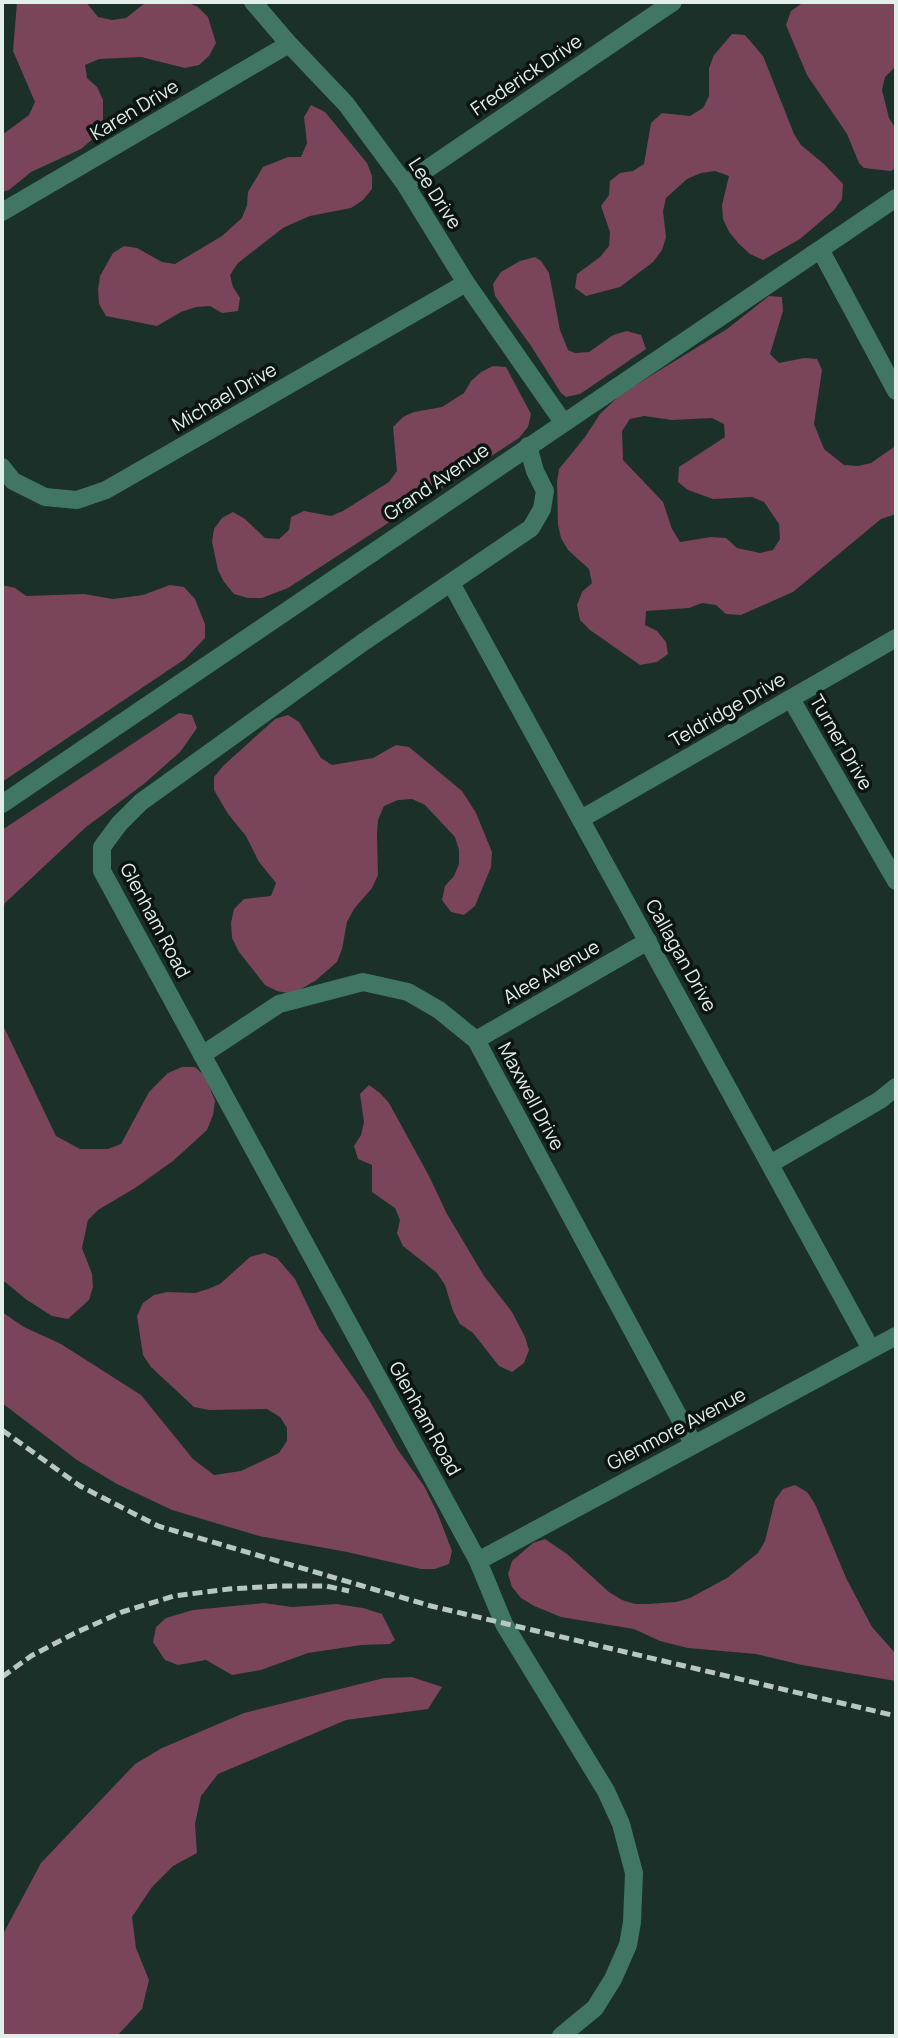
<!DOCTYPE html>
<style>
body{margin:0}
#map{position:relative;width:898px;height:2038px;overflow:hidden;background:#1a3028;font-family:Manrope,sans-serif}
canvas{display:block}
.frame{position:absolute;inset:0;border:4px solid #e1eee9;pointer-events:none}
</style>
<div id="map">
<canvas width="898" height="2038"></canvas>
<div class="frame"></div>
</div>
<script>
const c = document.querySelector('canvas').getContext('2d');
c.lineJoin = 'round';
function fill(path, color) { c.fillStyle = color; c.fill(path, 'evenodd'); }
const poly = rows => new Path2D(rows.map(r => 'M' + r).join(''));
function trace(path, color, width, dash) { c.strokeStyle = color; c.lineWidth = width; c.lineCap = dash ? 'butt' : 'round'; c.setLineDash(dash || []); c.stroke(path); }
function drawText(font, color, halo, rows, align = 'center') {
  c.font = font + ' Manrope,sans-serif'; c.lineWidth = 7; c.setLineDash([]); c.textBaseline = 'middle'; c.strokeStyle = halo; c.fillStyle = color; for (const [text, x, y, turn = 0] of rows) {
    c.save(); c.translate(x, y); c.rotate((+turn || 0) * Math.PI / 180); c.textAlign = isNaN(turn) ? turn : align; if (halo) c.strokeText(text, 0, 0); c.fillText(text, 0, 0); c.restore();
  }
}
fill(poly([
 [17,2,86,2,98,17,112,20,126,18,146,2,187,2,198,7,208,17,216,43,209,56,199,65,185,68,141,57,99,59,85,65,87,78,97,87,103,100,103,130,81,149,31,172,9,190,2,192,2,135,29,115,35,102,13,51],
 [804,2,896,2,896,66,885,77,882,90,889,118,896,129,896,168,891,171,864,168,859,163,847,134,807,75,786,25,791,11],
 [732,34,745,35,763,56,794,134,801,145,824,164,843,184,842,199,834,210,800,239,763,260,750,254,739,244,729,232,723,219,722,205,729,176,715,171,701,173,687,179,666,198,663,211,666,237,662,250,653,262,620,287,586,296,575,288,577,274,600,257,609,246,610,232,601,206,609,195,610,181,620,173,633,171,644,164,651,123,662,113,690,116,703,108,709,96,709,68,714,55],
 [311,105,325,112,367,163,372,176,372,189,363,200,351,208,310,216,296,222,283,228,238,263,230,275,233,287,240,298,238,311,222,313,210,306,196,307,181,312,157,326,106,316,99,304,98,290,100,276,113,253,124,246,137,248,162,262,175,264,222,236,242,218,247,205,248,192,263,167,288,157,301,157,307,143,304,117],
 [535,257,541,261,549,273,560,330,568,350,575,353,589,352,613,335,627,331,641,335,646,349,580,394,566,397,561,393,531,346,495,296,493,284,501,272,520,261],
 [769,296,782,297,783,311,770,354,779,363,804,358,817,359,822,370,814,424,824,449,844,465,858,466,871,463,894,447,896,448,896,514,881,519,793,592,741,615,726,614,716,605,702,603,689,608,646,611,645,625,657,631,666,642,668,654,657,662,640,665,590,630,580,620,577,605,582,592,592,583,589,569,568,550,561,538,558,525,557,482,559,469,585,437,600,414,621,394,727,329],
 [644,416,672,420,712,418,724,424,725,437,679,467,678,482,688,490,713,499,752,497,764,502,779,524,780,539,773,550,760,553,737,548,726,538,711,537,680,542,672,529,663,502,623,460,622,431,630,419],
 [493,366,506,367,531,414,528,427,519,438,288,588,262,598,248,598,234,594,224,582,218,570,212,542,214,529,222,518,233,512,245,519,265,538,279,539,289,530,291,517,304,511,331,516,343,511,389,482,397,471,393,427,403,417,414,412,442,407,464,393,471,381,481,372],
 [2,585,15,588,26,596,84,594,113,599,143,595,170,585,184,587,195,599,205,624,205,638,185,659,2,782],
 [179,713,192,715,197,728,180,752,145,783,86,827,5,903,2,912,2,830],
 [288,715,299,722,321,758,332,765,373,758,396,745,409,747,462,791,476,813,492,852,491,867,475,906,464,915,451,912,442,900,445,886,454,876,459,864,459,850,455,837,425,805,412,799,398,800,384,806,378,820,377,834,378,875,372,888,354,909,347,922,342,949,337,962,315,981,292,994,277,991,265,985,239,952,232,938,231,923,234,909,244,899,271,896,276,883,259,862,246,836,228,814,214,790,214,777,223,766,275,719],
 [2,1023,56,1136,80,1149,108,1149,121,1144,149,1092,168,1073,182,1067,195,1067,205,1076,215,1101,213,1115,207,1130,173,1161,135,1188,98,1210,88,1220,82,1248,92,1274,93,1287,89,1300,68,1319,52,1316,27,1300,5,1282,2,1283],
 [369,1085,380,1093,389,1103,429,1176,447,1214,484,1276,512,1312,525,1337,529,1350,524,1363,512,1372,499,1366,473,1333,460,1324,453,1311,445,1285,437,1273,403,1246,397,1233,400,1220,395,1208,372,1192,372,1165,358,1159,354,1146,361,1135,364,1122,360,1094],
 [264,1253,277,1258,295,1279,319,1329,369,1400,398,1450,424,1486,437,1512,452,1551,449,1564,435,1569,421,1569,347,1552,259,1536,172,1510,117,1484,77,1460,2,1403,2,1312,24,1327,61,1344,141,1395,193,1459,214,1475,241,1471,279,1453,287,1441,287,1428,280,1417,267,1409,209,1410,194,1407,151,1367,143,1355,137,1316,143,1303,154,1295,167,1292,195,1293,208,1289,220,1284,250,1257],
 [795,1485,807,1492,815,1504,847,1580,872,1627,896,1654,896,1681,802,1665,756,1654,688,1648,660,1641,634,1629,561,1617,534,1606,521,1598,512,1587,508,1574,512,1561,533,1543,545,1539,567,1554,609,1592,622,1600,635,1604,648,1604,676,1602,690,1598,727,1578,758,1553,765,1541,775,1500,783,1489],
 [264,1603,292,1607,336,1604,363,1608,382,1614,395,1640,390,1644,361,1645,308,1653,261,1670,232,1675,206,1660,178,1665,165,1660,153,1642,156,1627,166,1618,193,1610],
 [412,1677,442,1687,428,1709,346,1720,218,1774,201,1796,195,1824,197,1853,173,1866,152,1887,132,1917,136,1948,149,1980,142,2009,117,2036,2,2036,2,1936,41,1863,135,1764,162,1748,244,1713,384,1678]
]), '#7a445a');
trace(poly([
 [253,2,289,44,346,104,405,184,466,283,563,422],
 [405,184,673,2],
 [2,212,289,44],
 [821,251,896,391],
 [528,446,535,471,545,491,542,509,531,528,362,643,141,802,119,824,102,847,102,871,478,1561,504,1624,606,1791,621,1824,634,1873,632,1922,628,1945,613,1979,595,2008,561,2036],
 [2,467,13,481,45,497,77,500,106,490,466,283],
 [451,583,871,1349],
 [791,699,896,881],
 [2,804,896,198],
 [581,819,896,638],
 [476,1040,648,941],
 [202,1055,279,1004,363,982,408,992,439,1010,476,1040,694,1445],
 [770,1164,880,1100,896,1087],
 [478,1561,896,1336]
]), '#417665', 18);
trace(poly([
 [2,1430,80,1486,158,1526,431,1606,896,1716],
 [2,1677,31,1656,75,1633,122,1612,174,1596,229,1589,279,1586,326,1586,349,1591]
]), '#b9c7c2', 5, [10, 5]);
drawText('19px', '#e1eee9', '#0c1512', [
 ["Frederick Drive",527,76,-34],
 ["Karen Drive",135,111,-31],
 ["Lee Drive",434,194,57],
 ["Michael Drive",225,398,-30],
 ["Grand Avenue",437,483,-34],
 ["Teldridge Drive",728,711,-30],
 ["Turner Drive",840,743,60],
 ["Glenham Road",154,921,62],
 ["Callagan Drive",680,956,61],
 ["Alee Avenue",552,973,-30],
 ["Maxwell Drive",530,1097,62],
 ["Glenham Road",424,1419,61],
 ["Glenmore Avenue",677,1430,-28]
]);
</script>
